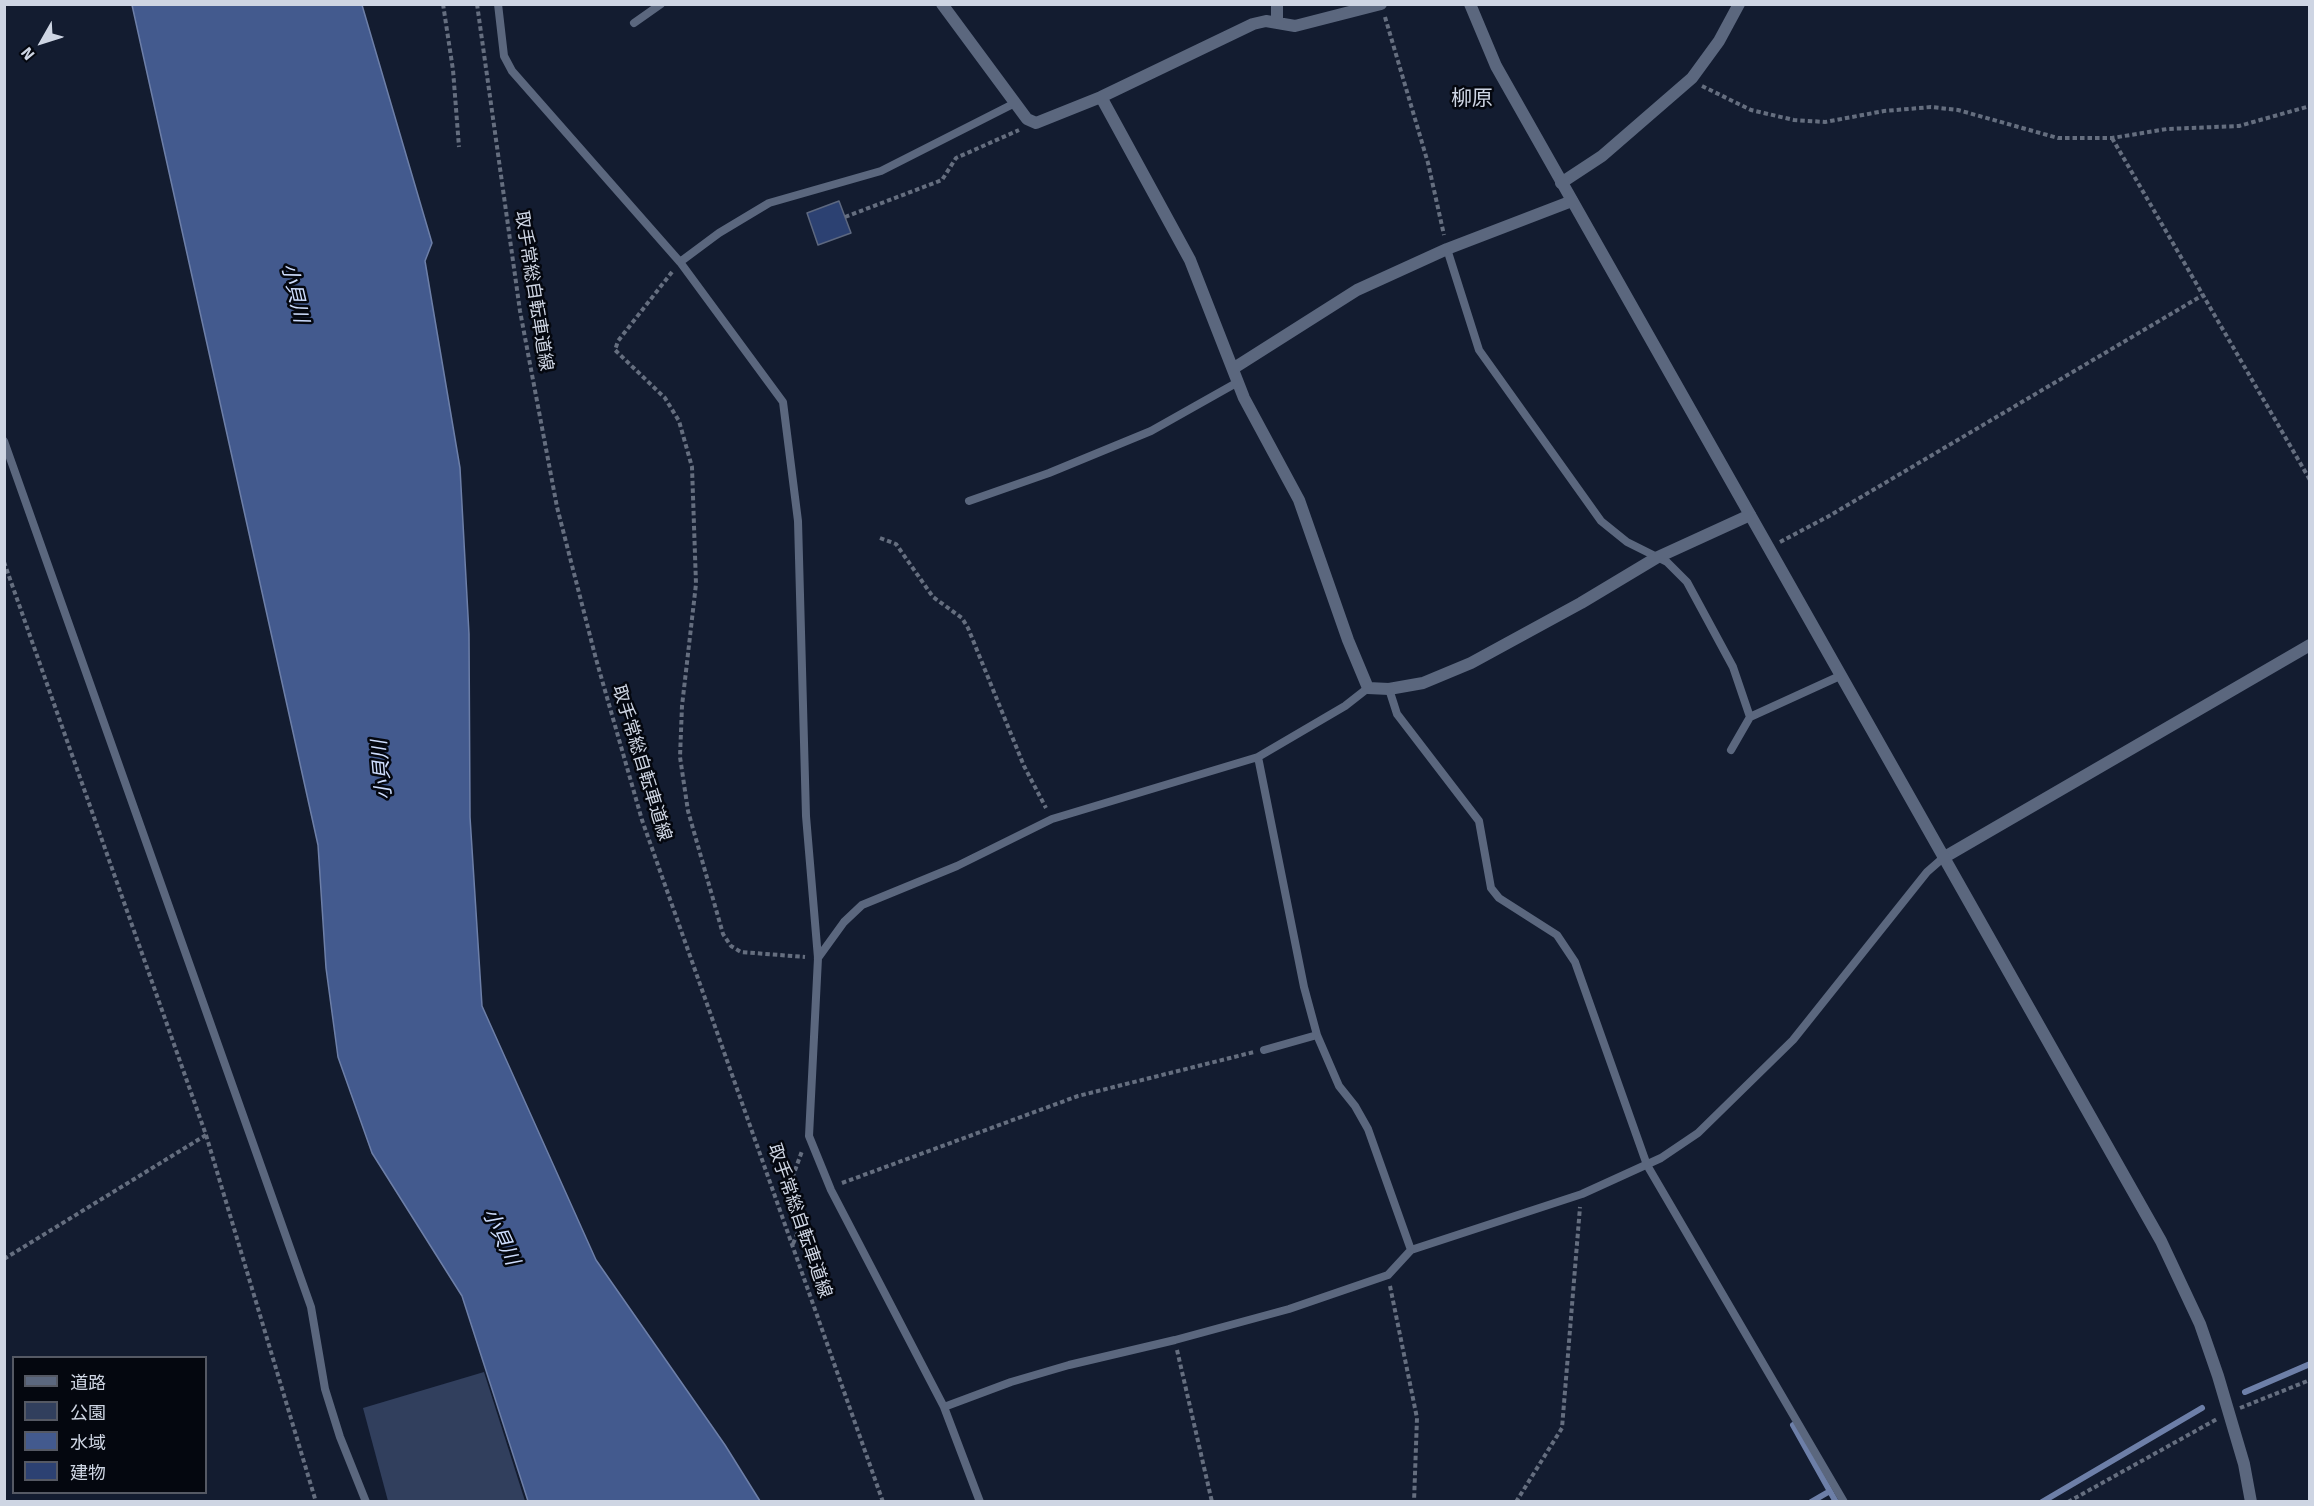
<!DOCTYPE html>
<meta charset="utf-8">
<style>
body{margin:0}
#map{position:relative;width:2314px;height:1506px;overflow:hidden;background:#131c30;font-family:Signika,"Noto Sans JP",sans-serif}
canvas{display:block}
.frame{position:absolute;inset:0;border:6px solid #ced5e3;pointer-events:none}
.legend{position:absolute;left:12px;top:1356px;width:195px;height:138px;box-sizing:border-box;background:#04070f;border:2px solid #555964;margin:0;padding:8px 10px;list-style:none;font-size:18px;color:#ced5e3}
.legend li{display:flex;align-items:center;gap:12px;height:30px}
.legend b{width:30px;border:2px solid #555964}
.north{position:absolute;left:12px;top:12px;width:60px;height:60px;-webkit-text-stroke:4px #04070f;paint-order:stroke;rotate:231deg;font-size:16px;font-weight:700;line-height:24px;text-align:center;color:#ced5e3}
.north::after{content:'';display:block;margin:auto;width:21px;height:27px;background:#ced5e3;clip-path:polygon(50% 0,100% 100%,50% 72%,0 100%)}
</style>
<div id="map">
<canvas width="2314" height="1506"></canvas>
<div class="frame"></div>
<ul class="legend">
<li><b style="height:8px;background:#5b677e"></b>道路</li>
<li><b style="height:16px;background:#313f5d"></b>公園</li>
<li><b style="height:16px;background:#435a8e"></b>水域</li>
<li><b style="height:16px;background:#2c4172"></b>建物</li>
</ul>
<div class="north">N</div>
</div>
<script>
const c = document.querySelector('canvas').getContext('2d');
c.lineJoin = 'round';
function fill(path, color) { c.fillStyle = color; c.fill(path, 'evenodd'); }
const poly = rows => new Path2D(rows.map(r => 'M' + r).join(''));
function trace(path, color, width, dash) { c.strokeStyle = color; c.lineWidth = width; c.lineCap = dash ? 'butt' : 'round'; c.setLineDash(dash || []); c.stroke(path); }
function drawText(font, color, halo, rows, align = 'center') {
  c.font = font + ' Signika,"Noto Sans JP",sans-serif'; c.lineWidth = 5; c.setLineDash([]); c.textBaseline = 'middle'; c.strokeStyle = halo; c.fillStyle = color; for (const [text, x, y, turn = 0] of rows) {
    c.save(); c.translate(x, y); c.rotate((+turn || 0) * Math.PI / 180); c.textAlign = isNaN(turn) ? turn : align; if (halo) c.strokeText(text, 0, 0); c.fillText(text, 0, 0); c.restore();
  }
}
fill(poly([
 [484,1372,525,1501,388,1501,363,1408]
]), '#313f5d');
const water = poly([
 [132,5,362,5,432,243,425,261,460,468,469,634,470,817,482,1006,596,1260,725,1445,760,1501,528,1501,462,1296,372,1153,338,1057,326,968,318,845,132,5]
]);
fill(water, '#435a8e');
trace(water, '#6d7fa8', 1.5);
trace(poly([
 [2245,1392,2310,1364],
 [1793,1425,1836,1502],
 [1811,1502,1830,1491],
 [2042,1502,2202,1408]
]), '#6d7fa8', 6);
const building = poly([
 [839,201,851,233,818,245,807,213,839,201]
]);
fill(building, '#2c4172');
trace(building, '#5d6880', 1.5);
trace(poly([
 [443,4,453,70,459,147],
 [477,4,520,311,557,507,596,659,642,820,883,1502],
 [1385,17,1428,163,1444,235],
 [1702,86,1751,110,1794,120,1825,122,1884,111,1931,107,1958,110,2058,138,2112,138,2167,129,2239,126,2310,106],
 [2112,138,2310,480],
 [845,217,942,180,956,158,1019,130],
 [672,272,618,341,615,350,665,398,679,421,692,467,696,584,682,706,680,757,688,811,723,934,731,946,741,952,805,957],
 [880,538,896,544,933,597,962,618,968,628,1024,766,1046,808],
 [1780,542,1829,516,2203,295],
 [4,562,206,1135,316,1502],
 [842,1183,1078,1096,1254,1052],
 [793,1244,798,1232,793,1176,802,1151],
 [4,1259,206,1135],
 [1390,1286,1417,1418,1414,1502],
 [1177,1350,1212,1502],
 [2240,1408,2310,1380],
 [1516,1502,1562,1428,1580,1207],
 [2068,1502,2217,1419]
]), '#656e7f', 4, [4.5, 3]);
trace(poly([
 [498,4,504,56,512,71,680,262,783,402,798,521,806,816,818,958,809,1136,831,1190,944,1407,980,1502],
 [634,23,661,4],
 [1447,249,1479,350,1601,521,1627,542,1667,562,1687,582,1733,667,1750,717],
 [680,262,719,233,769,203,881,171,1015,103],
 [4,441,311,1307,325,1389,340,1437,366,1502],
 [969,501,1049,473,1151,431,1238,382],
 [1389,689,1397,714,1479,821,1491,888,1499,898,1557,935,1575,962,1647,1165,1844,1502],
 [1731,750,1750,717,1842,675],
 [1258,757,1304,987,1317,1035,1339,1086,1355,1106,1368,1129,1411,1250],
 [818,958,844,922,862,905,957,866,1052,819,1258,757,1345,706,1368,688],
 [1264,1050,1317,1035],
 [944,1407,1011,1382,1069,1365,1175,1340,1289,1309,1388,1275,1411,1250,1582,1194,1661,1158,1698,1133,1793,1040,1927,872,1943,858]
]), '#5b677e', 8);
trace(poly([
 [942,4,1027,119,1036,123,1101,97,1253,24,1266,21,1295,26,1381,4],
 [1277,23,1277,4],
 [1101,97,1190,260,1244,398,1299,500,1348,640,1368,688,1389,689,1423,683,1471,663,1581,603,1656,558,1750,515],
 [1561,183,1602,156,1692,78,1719,41,1739,4],
 [1234,368,1357,290,1447,249,1572,201],
 [1943,858,2310,645]
]), '#5b677e', 12);
trace(poly([
 [1470,4,1496,66,2161,1241,2200,1324,2218,1376,2244,1464,2251,1502]
]), '#5b677e', 12);
drawText('18px', '#ced5e3', '#04070f', [
 ["取手常総自転車道線",533,291,81],
 ["取手常総自転車道線",641,763,73],
 ["取手常総自転車道線",799,1221,71]
]);
drawText('italic 20px', '#ceddfd', '#04070f', [
 ["小貝川",294,293,77],
 ["小貝川",383,770,-95],
 ["小貝川",500,1237,65]
]);
drawText('21px', '#ced5e3', '#04070f', [
 ["柳原",1472,99]
]);
</script>
